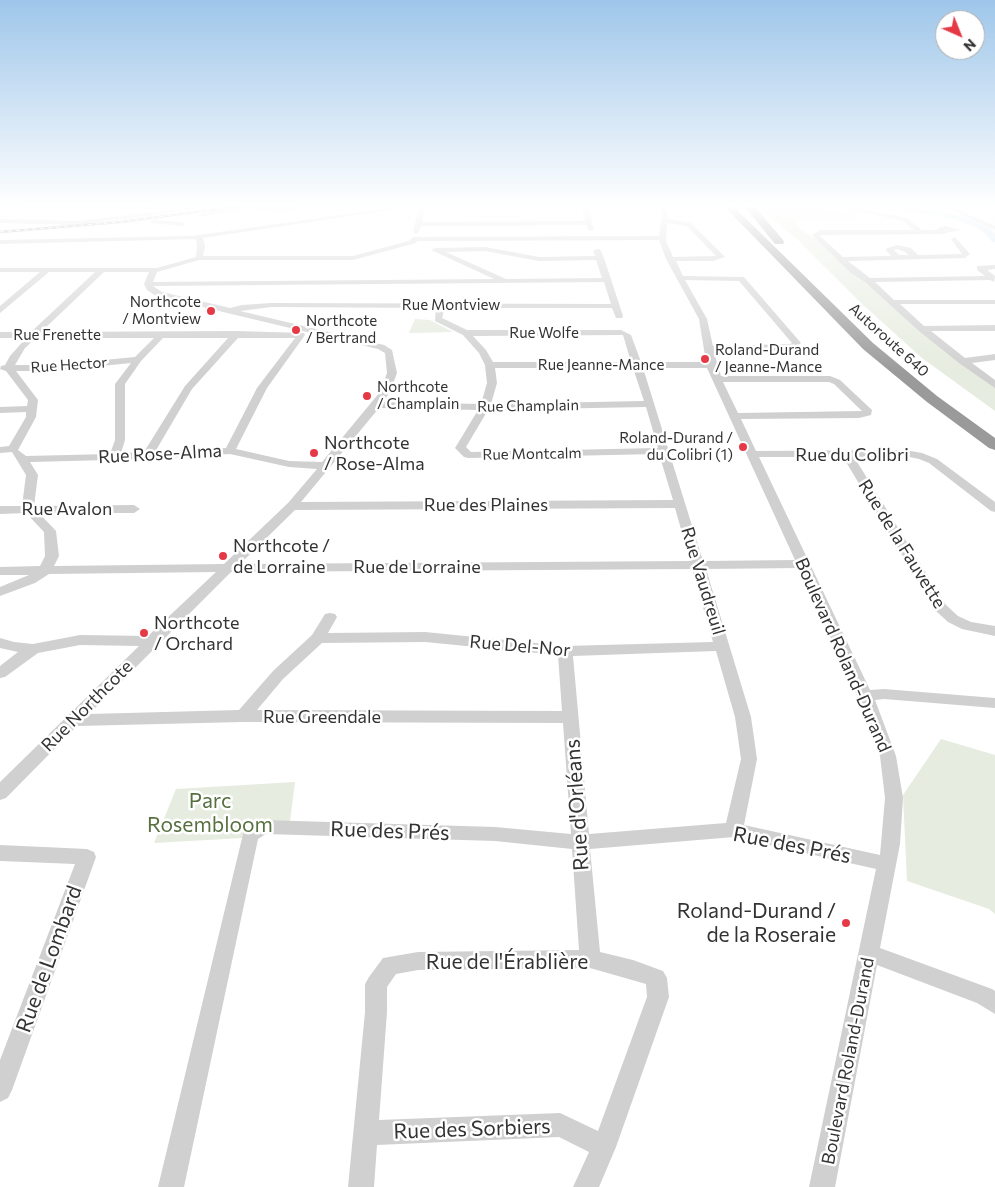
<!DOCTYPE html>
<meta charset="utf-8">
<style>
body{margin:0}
#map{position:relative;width:995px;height:1187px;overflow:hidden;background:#fff;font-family:Commissioner,sans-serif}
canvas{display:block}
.north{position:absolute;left:935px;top:10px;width:50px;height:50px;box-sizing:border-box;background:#fff;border:1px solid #adadad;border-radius:50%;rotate:136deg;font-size:14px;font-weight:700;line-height:20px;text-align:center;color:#333}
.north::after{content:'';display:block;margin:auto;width:18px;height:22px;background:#e63946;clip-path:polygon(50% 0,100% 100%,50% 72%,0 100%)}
</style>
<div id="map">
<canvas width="995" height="1187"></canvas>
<div class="north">N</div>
</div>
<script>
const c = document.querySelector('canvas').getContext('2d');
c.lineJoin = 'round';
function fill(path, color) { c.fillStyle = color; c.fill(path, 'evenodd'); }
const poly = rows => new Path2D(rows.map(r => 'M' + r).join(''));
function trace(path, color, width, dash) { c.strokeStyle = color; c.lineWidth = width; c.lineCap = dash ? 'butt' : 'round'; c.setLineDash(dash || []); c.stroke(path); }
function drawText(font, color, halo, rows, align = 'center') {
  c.font = font + ' Commissioner,sans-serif'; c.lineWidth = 5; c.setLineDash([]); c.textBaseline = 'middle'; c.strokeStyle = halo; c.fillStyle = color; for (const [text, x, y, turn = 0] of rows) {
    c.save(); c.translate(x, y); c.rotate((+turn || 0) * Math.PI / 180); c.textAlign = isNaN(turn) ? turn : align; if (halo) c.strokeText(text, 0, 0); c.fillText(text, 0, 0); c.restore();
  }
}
fill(poly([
 [759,207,811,207,864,218,807,218,794,220,801,230,816,239,995,387,995,411,922,358,860,302,797,239],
 [415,319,430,320,453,332,409,333],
 [941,739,995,755,995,914,989,909,907,881,903,795],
 [295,782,290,821,250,821,243,838,154,843,176,789]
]), '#e6ecdf');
trace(poly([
 [979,225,982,225]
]), '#cfe2ee', 1);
fill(poly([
 [899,207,912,207,955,215,979,222,992,230,995,234,995,242,992,242,986,234,973,226,953,219,899,209,899,207]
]), '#cfe2ee');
fill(poly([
 [24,207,158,207,155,209,27,209,24,207],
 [197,207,212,207,77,225,0,223,0,219,77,221,197,207],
 [238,207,303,207,288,211,245,209,200,217,197,215,238,207],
 [398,207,411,207,203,238,205,246,203,256,353,256,412,240,410,239,414,237,659,236,662,214,660,207,666,207,668,219,691,223,725,257,713,261,676,261,683,276,744,277,801,343,792,350,714,352,721,376,830,376,840,380,872,410,871,415,859,418,741,419,756,451,905,450,922,453,937,459,995,502,995,512,991,511,929,463,919,459,905,456,854,457,946,605,958,616,971,622,995,626,995,636,962,629,948,622,936,611,843,457,759,457,870,690,884,689,995,698,995,708,884,699,875,700,896,756,903,798,900,844,880,948,992,989,995,991,995,1014,977,1003,877,965,835,1187,809,1187,876,869,734,837,590,849,600,952,633,960,663,971,667,978,669,997,616,1147,599,1187,573,1187,589,1152,559,1137,377,1145,374,1187,348,1187,365,1012,365,984,369,977,383,958,418,952,579,950,572,849,495,841,266,834,258,839,184,1187,158,1187,244,830,263,820,495,827,571,834,563,723,243,722,77,726,6,798,0,800,0,782,139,646,80,645,38,653,5,677,0,678,0,666,18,652,0,648,0,638,14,642,33,644,80,635,148,636,216,572,49,574,35,583,0,596,0,587,29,575,0,575,0,567,40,566,45,556,44,532,26,513,0,514,0,506,22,506,26,475,12,452,0,453,0,447,9,446,26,417,26,412,0,413,0,407,27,406,28,400,6,371,0,369,1,366,5,365,10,356,26,338,0,338,0,332,31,332,95,272,49,272,0,313,0,306,40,272,0,272,0,268,157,268,196,257,197,246,196,239,0,244,0,240,191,236,398,207],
 [667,223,687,226,716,256,673,257,666,241,667,223],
 [659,240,666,259,699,319,706,362,641,362,631,335,621,330,467,330,442,318,445,308,612,308,616,318,622,318,623,316,604,258,600,249,597,249,593,251,595,256,539,257,485,247,435,248,431,250,494,279,153,282,157,272,199,260,353,260,416,243,417,241,659,240],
 [485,251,539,261,596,260,602,278,506,279,446,252,485,251],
 [104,272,149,272,144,284,147,290,156,296,378,349,385,353,387,373,380,392,322,462,289,461,236,449,267,388,305,335,304,333,236,331,41,332,104,272],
 [685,280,739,281,792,343,790,344,713,346,707,319,685,280],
 [604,282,611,304,271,303,242,305,230,308,162,292,153,286,604,282],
 [271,307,436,308,435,321,463,335,479,353,485,365,487,383,481,404,383,402,390,392,397,373,392,350,384,345,240,311,271,307],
 [623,335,631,362,493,362,486,350,473,336,623,335],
 [36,338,154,338,135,357,52,365,15,365,25,348,36,338],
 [163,338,228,338,185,386,144,452,121,453,125,440,125,384,141,361,163,338],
 [238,338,295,338,257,388,226,448,155,452,192,389,238,338],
 [131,363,115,384,115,440,110,454,26,456,18,450,36,417,38,400,16,371,52,371,131,363],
 [495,368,633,368,644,401,491,404,497,383,495,368],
 [643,368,707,368,795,560,703,561,643,368],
 [723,382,829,382,834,384,862,411,738,413,723,382],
 [646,407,658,448,471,452,466,447,488,410,646,407],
 [379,408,478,410,455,448,464,457,468,458,659,454,673,500,301,502,379,408],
 [230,454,289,467,317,469,288,503,224,564,54,566,59,556,56,531,39,513,134,513,140,509,134,505,34,506,38,475,30,462,147,459,230,454],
 [675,508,690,561,240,564,295,510,675,508],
 [799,568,857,696,880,756,885,798,880,855,744,825,757,759,751,717,706,569,799,568],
 [692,569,713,642,565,646,425,632,328,633,337,617,335,614,330,613,325,614,312,635,273,671,239,710,89,714,231,572,692,569],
 [425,642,558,655,562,711,257,710,283,679,322,643,425,642],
 [716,651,735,717,741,759,726,823,589,834,573,656,716,651],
 [590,968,646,984,647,997,598,1131,560,1113,379,1120,387,1012,387,987,396,974,418,970,590,968],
 [419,207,425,207,422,222,585,221,582,207,588,207,594,230,589,231,586,225,421,226,419,232,416,234,413,232,419,207],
 [840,207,851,207,907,218,922,230,937,230,938,228,945,226,961,230,941,234,819,235,843,257,891,256,885,249,897,245,911,248,918,255,962,254,951,239,955,237,970,254,965,258,848,261,870,278,985,276,977,270,977,266,995,265,995,269,987,270,995,276,994,282,990,280,875,282,894,300,995,300,995,304,900,304,924,326,995,325,995,331,931,331,965,358,995,354,995,360,972,363,995,380,995,388,959,363,919,331,865,282,851,273,812,235,820,230,914,230,903,221,840,207],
 [897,249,905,252,909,255,899,255,894,250,897,249],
 [944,207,951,207,995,226,995,230,944,207],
 [153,220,182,222,185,224,182,226,151,223,151,221,153,220],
 [0,845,87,849,94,852,96,857,12,1090,8,1098,0,1102,0,1060,75,864,0,861,0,845]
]), '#d0d0d0');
fill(poly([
 [725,207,734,207,873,343,937,396,995,438,995,450,989,448,927,402,863,349,725,207],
 [745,207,755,207,783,240,784,242,783,244,775,244,745,207]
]), '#9a9a9a');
const rail = poly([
 [0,232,120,222,234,207]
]);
trace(rail, '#888', 2.5);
trace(rail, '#fff', 1, [4]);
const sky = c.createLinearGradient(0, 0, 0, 373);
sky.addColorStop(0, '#9ec6ea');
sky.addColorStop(0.55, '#fff');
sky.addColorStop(1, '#ffffff00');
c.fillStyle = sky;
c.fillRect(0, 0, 995, 373);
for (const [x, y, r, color] of [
 [211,311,5,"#e63946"],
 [296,330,5,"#e63946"],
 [705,359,5,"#e63946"],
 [367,396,5,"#e63946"],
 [743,447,5,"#e63946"],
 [314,453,5,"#e63946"],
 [223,556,5,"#e63946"],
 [144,633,5,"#e63946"],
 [846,923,5,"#e63946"]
]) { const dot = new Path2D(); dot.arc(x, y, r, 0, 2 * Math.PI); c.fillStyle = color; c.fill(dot); trace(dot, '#fff', 2); }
drawText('15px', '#333', '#fff', [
 ["Northcote",201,302,"right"],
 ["/ Montview",201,319,"right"],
 ["Northcote",306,321],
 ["/ Bertrand",306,338],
 ["Roland-Durand",715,350],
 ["/ Jeanne-Mance",715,367],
 ["Northcote",377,387],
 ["/ Champlain",377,404],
 ["Roland-Durand /",733,438,"right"],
 ["du Colibri (1)",733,455,"right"]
], 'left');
drawText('15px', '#333', '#fff', [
 ["Rue Montview",451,305],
 ["Rue Wolfe",544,333],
 ["Rue Frenette",57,335],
 ["Autoroute 640",889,340,42],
 ["Rue Hector",69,365,-4],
 ["Rue Jeanne-Mance",601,365],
 ["Rue Champlain",528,406,-1],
 ["Rue Montcalm",532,454,-1]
]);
drawText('18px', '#333', '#fff', [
 ["Northcote",324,443],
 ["/ Rose-Alma",324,464],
 ["Northcote /",233,546],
 ["de Lorraine",233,567],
 ["Northcote",154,623],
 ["/ Orchard",154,644]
], 'left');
drawText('18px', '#333', '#fff', [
 ["Rue Rose-Alma",160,454,-3],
 ["Rue du Colibri",852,455],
 ["Rue des Plaines",486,505],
 ["Rue Avalon",67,509],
 ["Rue de la Fauvette",902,544,58],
 ["Rue de Lorraine",417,567],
 ["Rue Vaudreuil",703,581,73],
 ["Rue Del-Nor",520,646,5],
 ["Boulevard Roland-Durand",843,655,66],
 ["Rue Northcote",87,706,-45],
 ["Rue Greendale",322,717],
 ["Boulevard Roland-Durand",848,1061,-79]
]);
drawText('21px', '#56703f', '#fff', [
 ["Parc",210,801],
 ["Rosembloom",210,825]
]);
drawText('21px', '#333', '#fff', [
 ["Rue d'Orléans",577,805,-94],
 ["Rue des Prés",390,831,2],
 ["Rue des Prés",792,845,11],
 ["Rue de Lombard",49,959,-70],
 ["Rue de l'Érablière",507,962],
 ["Rue des Sorbiers",472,1129,-2]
]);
drawText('21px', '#333', '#fff', [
 ["Roland-Durand /",836,911],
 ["de la Roseraie",836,935]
], 'right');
</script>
